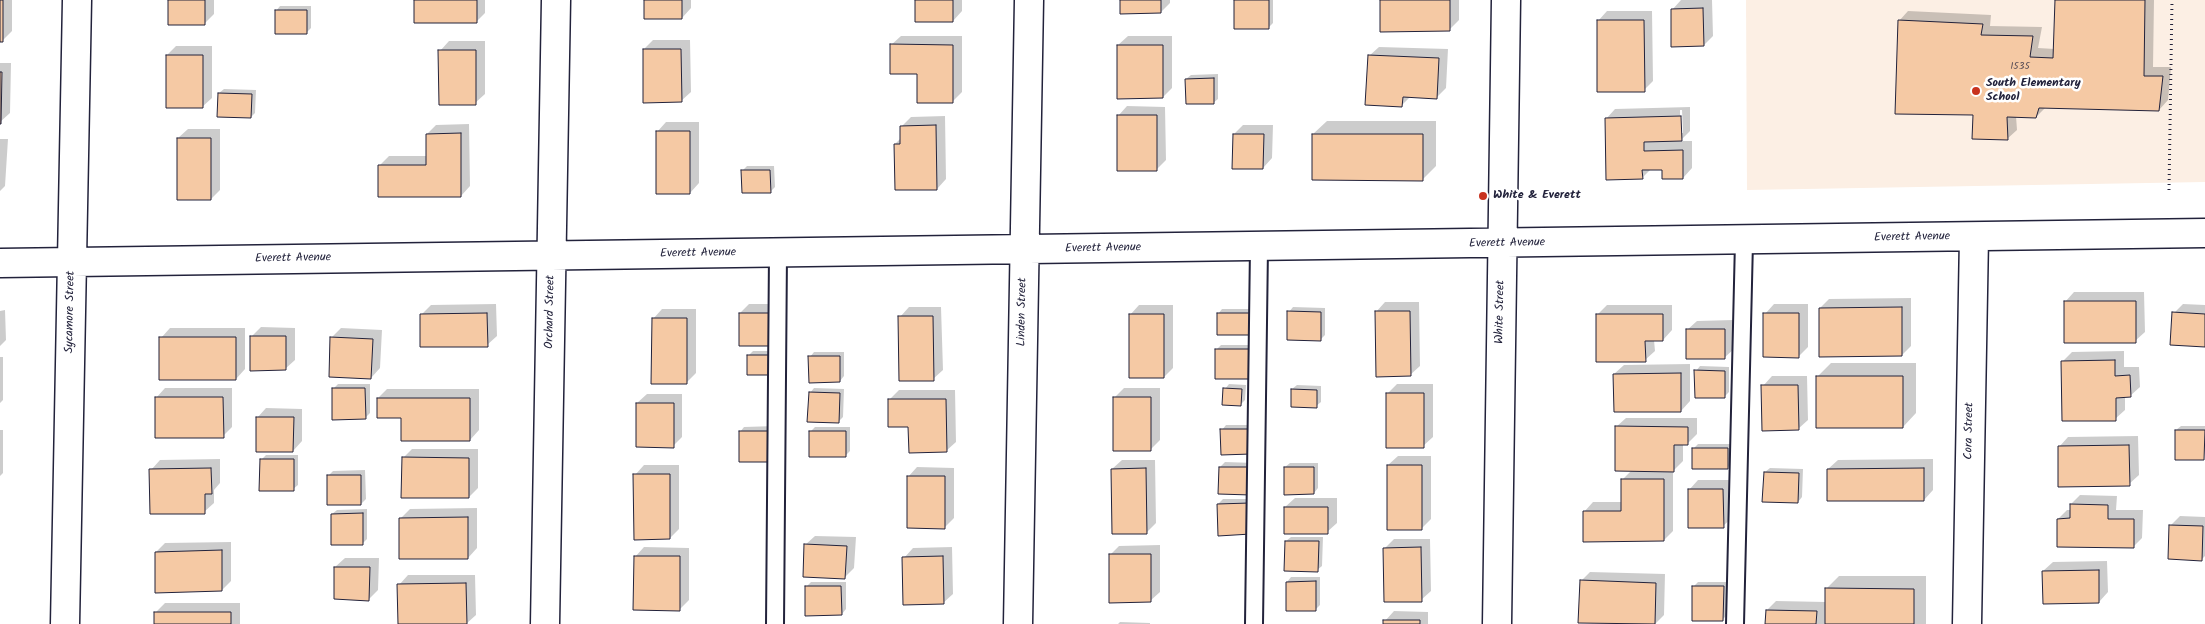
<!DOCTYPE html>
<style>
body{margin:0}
canvas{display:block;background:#fff}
</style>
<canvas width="2205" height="624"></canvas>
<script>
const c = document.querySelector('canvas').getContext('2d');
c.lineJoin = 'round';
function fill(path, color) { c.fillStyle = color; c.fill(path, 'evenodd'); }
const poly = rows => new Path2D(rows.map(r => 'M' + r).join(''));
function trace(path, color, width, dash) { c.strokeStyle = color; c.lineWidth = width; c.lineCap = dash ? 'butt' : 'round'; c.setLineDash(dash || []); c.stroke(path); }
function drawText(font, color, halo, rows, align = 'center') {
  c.font = font + ' Kalam,sans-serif'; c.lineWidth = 5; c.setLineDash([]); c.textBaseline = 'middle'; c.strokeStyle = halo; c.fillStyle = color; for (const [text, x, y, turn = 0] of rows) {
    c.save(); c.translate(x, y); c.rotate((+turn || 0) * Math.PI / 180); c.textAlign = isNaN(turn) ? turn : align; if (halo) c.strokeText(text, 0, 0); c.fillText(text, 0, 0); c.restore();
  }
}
fill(poly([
 [1746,0,2205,0,2205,182,1747,190]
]), '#fcefe4');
fill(poly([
 [0,0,12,0,12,31,2,41,0,41],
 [169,0,214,0,214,14,205,23],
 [415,0,485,0,485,13,476,22],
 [646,0,691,0,691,8,682,18],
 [916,0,962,0,962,11,953,21],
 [1121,0,1170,0,1170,3,1161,12],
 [1235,0,1273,0,1273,23,1268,28],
 [1381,0,1459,0,1459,20,1449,30],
 [1672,0,1712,0,1713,36,1704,45,1672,10,1681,0],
 [2056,0,2154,0,2153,67,2171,67,2168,100,2159,110,2046,107,2036,117,2016,116,2017,130,2007,139,1975,113,1899,21,1908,11,1991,15,1990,26,2042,27,2038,48,2055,49],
 [280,6,311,6,311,28,306,33,276,11],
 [1607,11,1652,11,1653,81,1644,90,1598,21],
 [901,36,962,36,962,92,952,102,891,45],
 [1128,36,1172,36,1172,88,1163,97,1118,45],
 [653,40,690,40,691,92,681,101,644,49],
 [449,41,485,41,485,94,475,103,440,51],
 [176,46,212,46,212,98,202,107,167,55],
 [1379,47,1448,49,1446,88,1436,98,1411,96,1402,105,1369,56],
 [0,63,11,63,10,113,0,122],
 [1218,74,1218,99,1213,103,1186,79,1191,75],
 [224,89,256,90,255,113,251,117,219,93],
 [1127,106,1165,107,1166,160,1156,170,1118,116],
 [1690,107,1690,131,1680,141,1692,141,1692,168,1683,178,1664,168,1651,169,1642,178,1606,119,1615,109],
 [1680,110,1682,110,1683,133,1680,133],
 [945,116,946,179,937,189,895,144,901,138,901,127,911,117],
 [1327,121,1436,121,1436,166,1423,179,1313,134],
 [666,122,699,122,699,183,690,193,657,132],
 [469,124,470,186,461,196,379,166,389,156,427,156,427,134,436,125],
 [1243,125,1273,125,1272,158,1263,168,1234,134],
 [188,129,220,129,220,190,211,199,178,138],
 [0,139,8,139,5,186,0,191],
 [747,166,774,166,775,187,770,192,742,171],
 [2074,292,2144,292,2145,332,2135,341,2065,302],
 [1911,298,1911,346,1902,355,1820,308,1829,299],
 [1385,302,1419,302,1420,366,1410,375,1376,312],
 [496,304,497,336,487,345,422,314,431,305],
 [749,304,786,304,786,335,777,345,740,313],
 [1774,304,1808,304,1808,347,1799,356,1765,314],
 [2183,304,2205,305,2205,346,2174,313],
 [1139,305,1173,305,1173,368,1164,377,1130,315],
 [1607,305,1672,305,1672,330,1663,340,1654,340,1655,351,1645,360,1597,315],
 [909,307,941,307,943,370,933,379,900,317],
 [1293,307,1325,308,1325,335,1320,340,1289,312],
 [662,309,696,309,696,373,686,383,653,319],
 [1222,309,1254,309,1255,329,1218,314],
 [5,310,6,340,0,346,0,311],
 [1733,320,1734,349,1724,358,1687,330,1697,321],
 [261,327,295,328,295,360,285,369,251,337],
 [170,328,245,328,245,369,236,379,161,338],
 [341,328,382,330,380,368,371,378,332,337],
 [1221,345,1254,345,1250,378,1216,350],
 [753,351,776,351,776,369,749,355],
 [2124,351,2124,367,2139,367,2140,387,2130,396,2125,396,2125,410,2115,419,2063,361,2072,352],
 [814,352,844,352,844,376,840,381,810,357],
 [0,357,3,357,3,400,0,403],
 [1831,363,1916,363,1916,413,1903,427,1817,377],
 [1690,364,1690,401,1681,411,1614,374,1624,365],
 [1700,366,1729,367,1729,392,1724,397,1696,371],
 [1772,376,1807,376,1808,420,1798,429,1763,386],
 [338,384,370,384,370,413,365,418,333,389],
 [1229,384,1246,385,1245,400,1240,405,1225,389],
 [1397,384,1433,384,1433,437,1423,446,1387,394],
 [1297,385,1321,386,1321,402,1316,406,1292,389],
 [165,388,232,388,232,427,223,436,156,398],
 [814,388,844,389,843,417,838,422,810,393],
 [1124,388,1160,388,1160,440,1151,449,1114,398],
 [387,389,479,389,479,430,470,440,402,417,378,398],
 [899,390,955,390,956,442,946,451,910,426,889,400],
 [647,394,682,394,682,437,673,446,637,403],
 [266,408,302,409,302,441,293,451,257,418],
 [1626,418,1697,418,1697,434,1687,444,1683,444,1683,461,1673,471,1673,531,1664,540,1584,512,1593,502,1622,502,1622,480,1632,470,1616,427],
 [1226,425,1255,425,1255,448,1222,430],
 [776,426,740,461,740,432,744,427],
 [2181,426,2205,426,2204,459,2176,430],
 [815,427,850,427,850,451,845,456,810,432],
 [0,430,3,430,3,473,0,476],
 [2138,436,2139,475,2129,484,2059,447,2068,437],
 [1698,444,1732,444,1732,463,1727,468,1693,449],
 [412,449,478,449,478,488,469,497,403,458],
 [266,455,298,455,298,485,293,489,261,460],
 [1398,456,1431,456,1431,519,1422,528,1388,465],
 [220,459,220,483,214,490,214,503,204,512,151,470,160,460],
 [1933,459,1933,490,1924,500,1828,469,1838,460],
 [1122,460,1155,460,1156,523,1147,532,1112,469],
 [1225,462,1255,463,1255,489,1220,467],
 [1290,463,1318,463,1318,488,1314,493,1285,467],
 [644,465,679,465,679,529,670,538,635,475],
 [917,467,954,468,954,518,945,527,908,477],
 [1770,468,1803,469,1802,497,1798,502,1765,472],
 [365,470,366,499,361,504,328,476,333,471],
 [1698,480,1732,480,1733,517,1723,526,1689,490],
 [2080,495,2117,496,2116,510,2143,510,2142,538,2133,547,2058,519,2067,510,2071,510,2071,504],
 [1295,498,1337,498,1337,523,1327,532,1285,507],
 [1223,499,1254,499,1255,529,1218,504],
 [477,508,477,548,468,558,401,518,410,509],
 [367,509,367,539,363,543,332,514,337,510],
 [2180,516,2205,517,2205,556,2201,560,2171,525],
 [815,536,856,537,854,568,845,577,805,545],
 [1291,537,1323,537,1322,566,1317,570,1286,541],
 [1394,539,1430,539,1431,591,1421,600,1385,548],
 [231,542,231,581,222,590,156,552,165,543],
 [1160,545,1160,592,1150,601,1110,555,1119,546],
 [644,547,689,548,689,600,680,609,635,557],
 [952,547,953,594,943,603,904,558,913,548],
 [345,558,379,558,378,590,369,599,335,567],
 [2107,561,2108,592,2099,602,2043,571,2053,562],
 [1590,572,1665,574,1664,615,1655,624,1580,622,1581,581],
 [408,575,475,575,476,615,466,624,399,624,399,585],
 [1839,576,1926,576,1926,624,1767,624,1767,610,1776,601,1826,602,1826,589],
 [1291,577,1320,577,1320,605,1315,610,1287,582],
 [811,582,846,582,846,609,842,614,806,587],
 [1698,582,1728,582,1727,615,1723,619,1693,587],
 [165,603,240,603,240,624,156,624,156,612],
 [1394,611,1428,612,1428,624,1385,624,1385,621],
 [1120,622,1150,623,1150,624,1118,624]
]), '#0003');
const building = poly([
 [0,0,3,0,3,42,0,42,0,0],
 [168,0,205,0,205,25,168,25,168,0],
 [414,0,477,0,477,23,414,23,414,0],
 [644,0,682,0,682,19,644,19,644,0],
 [915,0,953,0,953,22,915,22,915,0],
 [1120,0,1161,0,1161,13,1120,14,1120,0],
 [1234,0,1269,0,1269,29,1234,29,1234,0],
 [1380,0,1450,0,1450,31,1380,32,1380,0],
 [2055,0,2145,0,2144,76,2163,76,2159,111,2039,108,2036,118,2007,117,2008,140,1972,139,1973,115,1895,114,1898,20,1983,24,1981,35,2033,36,2030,57,2053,58,2055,0],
 [1703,8,1704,46,1671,47,1671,9,1703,8],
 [275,10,307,10,307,34,275,34,275,10],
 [1597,20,1644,20,1645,92,1597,92,1597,20],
 [890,44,953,45,953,103,917,103,917,74,890,74,890,44],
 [1117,45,1163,45,1163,98,1117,99,1117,45],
 [643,49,681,49,682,102,643,103,643,49],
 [438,50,476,50,476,105,439,105,438,50],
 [166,55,203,55,203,108,166,108,166,55],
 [1368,55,1439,58,1437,99,1403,97,1402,107,1365,105,1368,55],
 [0,72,2,72,1,124,0,124,0,72],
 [1214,78,1214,104,1186,104,1185,79,1214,78],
 [218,93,252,94,251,118,217,117,218,93],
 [1117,115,1157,115,1157,171,1117,171,1117,115],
 [1681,116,1682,141,1644,142,1644,151,1683,150,1683,179,1662,179,1662,170,1642,170,1643,179,1606,180,1605,118,1681,116],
 [936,125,937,190,895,190,894,144,900,144,900,126,936,125],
 [656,131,690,131,690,194,656,194,656,131],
 [461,133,461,197,378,197,378,165,426,165,426,134,461,133],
 [1233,134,1264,134,1263,169,1232,169,1233,134],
 [1312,134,1423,134,1423,181,1312,180,1312,134],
 [177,138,211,138,211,200,177,200,177,138],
 [741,170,770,170,771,193,742,193,741,170],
 [2064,301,2136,301,2136,343,2064,343,2064,301],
 [1902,307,1902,356,1819,357,1819,308,1902,307],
 [1287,311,1321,312,1321,341,1287,340,1287,311],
 [1375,311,1410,311,1411,376,1376,377,1375,311],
 [2172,312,2205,314,2205,347,2170,345,2172,312],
 [487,313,488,347,420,347,420,314,487,313],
 [739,313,777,313,777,346,739,346,739,313],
 [1217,313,1250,313,1250,335,1217,335,1217,313],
 [1763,313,1799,313,1799,358,1763,357,1763,313],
 [1129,314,1164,314,1164,378,1129,378,1129,314],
 [1596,314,1663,314,1663,341,1645,341,1646,362,1596,362,1596,314],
 [898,316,933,316,934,381,899,381,898,316],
 [652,318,687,318,687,384,651,384,652,318],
 [1686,329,1725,329,1725,359,1686,359,1686,329],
 [250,336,286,336,286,370,250,371,250,336],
 [159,337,236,337,236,380,159,380,159,337],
 [330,337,373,339,371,379,329,377,330,337],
 [1215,349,1250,349,1251,379,1215,379,1215,349],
 [747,355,772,355,772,375,747,375,747,355],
 [808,356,840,356,840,382,809,383,808,356],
 [2115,360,2115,376,2130,375,2131,397,2116,398,2116,421,2062,421,2061,361,2115,360],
 [1694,370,1725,371,1725,398,1695,398,1694,370],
 [1681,373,1681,412,1614,412,1613,374,1681,373],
 [1816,376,1903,376,1903,428,1816,428,1816,376],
 [1761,385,1798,385,1799,430,1762,431,1761,385],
 [332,388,365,388,366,419,332,420,332,388],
 [1223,388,1242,389,1241,406,1222,405,1223,388],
 [1291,389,1317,390,1317,408,1291,407,1291,389],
 [809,392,840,393,839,423,807,422,809,392],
 [1386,393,1424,393,1424,448,1386,448,1386,393],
 [155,397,223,397,224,438,155,438,155,397],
 [1113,397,1151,397,1151,451,1113,451,1113,397],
 [377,398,470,398,470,441,401,441,401,418,377,418,377,398],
 [888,399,946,399,947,452,909,453,908,427,888,427,888,399],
 [636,403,674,403,674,448,636,447,636,403],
 [256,417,294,417,293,452,256,452,256,417],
 [1615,426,1688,427,1688,445,1674,445,1674,472,1615,471,1615,426],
 [1220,429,1251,429,1251,454,1221,455,1220,429],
 [2175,430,2205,430,2204,460,2175,460,2175,430],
 [739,431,772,431,773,462,739,462,739,431],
 [809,431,846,431,846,457,809,457,809,431],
 [2129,445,2130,486,2058,487,2058,446,2129,445],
 [1692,448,1728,448,1728,469,1692,469,1692,448],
 [402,457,469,458,469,498,401,498,402,457],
 [260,459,294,459,294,491,259,491,260,459],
 [1387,465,1422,465,1422,530,1387,530,1387,465],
 [1219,467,1251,467,1251,495,1218,494,1219,467],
 [1284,467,1314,467,1314,494,1284,495,1284,467],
 [211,468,212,494,205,494,205,514,150,514,149,469,211,468],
 [1146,468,1147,534,1112,534,1111,469,1146,468],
 [1924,468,1924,501,1827,501,1827,469,1924,468],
 [1764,472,1799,473,1798,503,1762,502,1764,472],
 [633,474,670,474,670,539,634,540,633,474],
 [327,475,361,475,361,505,327,505,327,475],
 [907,476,945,476,945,529,907,528,907,476],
 [1621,479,1664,479,1664,541,1583,542,1583,511,1621,511,1621,479],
 [1688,489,1723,489,1724,528,1688,528,1688,489],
 [1250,503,1251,534,1218,536,1217,504,1250,503],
 [2070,504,2108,505,2108,519,2134,519,2134,548,2057,547,2057,519,2070,518,2070,504],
 [1284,507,1328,507,1328,534,1284,534,1284,507],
 [363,513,363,545,331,545,331,514,363,513],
 [468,517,468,559,399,559,399,518,468,517],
 [2169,525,2203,526,2202,561,2168,559,2169,525],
 [1285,541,1319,541,1318,572,1284,571,1285,541],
 [804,544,847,546,845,579,803,577,804,544],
 [1421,547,1422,602,1384,602,1383,548,1421,547],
 [222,550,222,591,155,593,155,552,222,550],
 [1109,554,1151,554,1151,602,1109,603,1109,554],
 [634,556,680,556,680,611,633,610,634,556],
 [943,556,944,604,903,605,902,557,943,556],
 [334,567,370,567,369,601,334,599,334,567],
 [2099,570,2099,603,2043,604,2042,571,2099,570],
 [1580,580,1656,583,1655,624,1578,623,1580,580],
 [1316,581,1316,611,1286,611,1286,582,1316,581],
 [466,583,467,624,398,624,397,584,466,583],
 [805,586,841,586,842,615,805,616,805,586],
 [1692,586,1724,586,1723,621,1692,621,1692,586],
 [1825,588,1914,589,1914,624,1825,624,1825,588],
 [1766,610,1817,611,1816,624,1765,624,1766,610],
 [154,612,231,612,231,624,154,624,154,612],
 [1383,620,1420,620,1420,624,1383,624,1383,620]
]);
fill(building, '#f5c9a4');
trace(building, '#22223b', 1);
const service = poly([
 [775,624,778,253],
 [1254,624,1259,247],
 [1735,624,1744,241]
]);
const minor = poly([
 [0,263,2205,233],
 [65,624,77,0],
 [545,624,556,0],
 [1018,624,1029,0],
 [1497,624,1506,0],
 [1967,624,1974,237]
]);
trace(service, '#22223b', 20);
trace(minor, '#22223b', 31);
trace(poly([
 [2169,190,2172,0]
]), '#22223b', 3, [1, 4]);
trace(service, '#fff', 16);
trace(minor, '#fff', 28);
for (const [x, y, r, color] of [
 [1976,91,5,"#c8321e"],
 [1483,196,5,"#c8321e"]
]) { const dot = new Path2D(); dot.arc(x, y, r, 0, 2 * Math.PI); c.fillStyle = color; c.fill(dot); trace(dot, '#fff', 2); }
drawText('10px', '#574c55', null, [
 ["1535",2020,67]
]);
drawText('bold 12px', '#22223b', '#fff', [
 ["South Elementary",1986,84],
 ["School",1986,98],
 ["White & Everett",1493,196]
], 'left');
drawText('12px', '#22223b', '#fff', [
 ["Everett Avenue",1912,238,-1],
 ["Everett Avenue",1507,244,-1],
 ["Everett Avenue",1103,249,-1],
 ["Everett Avenue",698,254,-1],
 ["Everett Avenue",293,259,-1],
 ["Sycamore Street",71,312,-89],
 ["Orchard Street",551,312,-89],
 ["Linden Street",1023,312,-89],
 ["White Street",1501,312,-89],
 ["Cora Street",1970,431,-89]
]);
</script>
